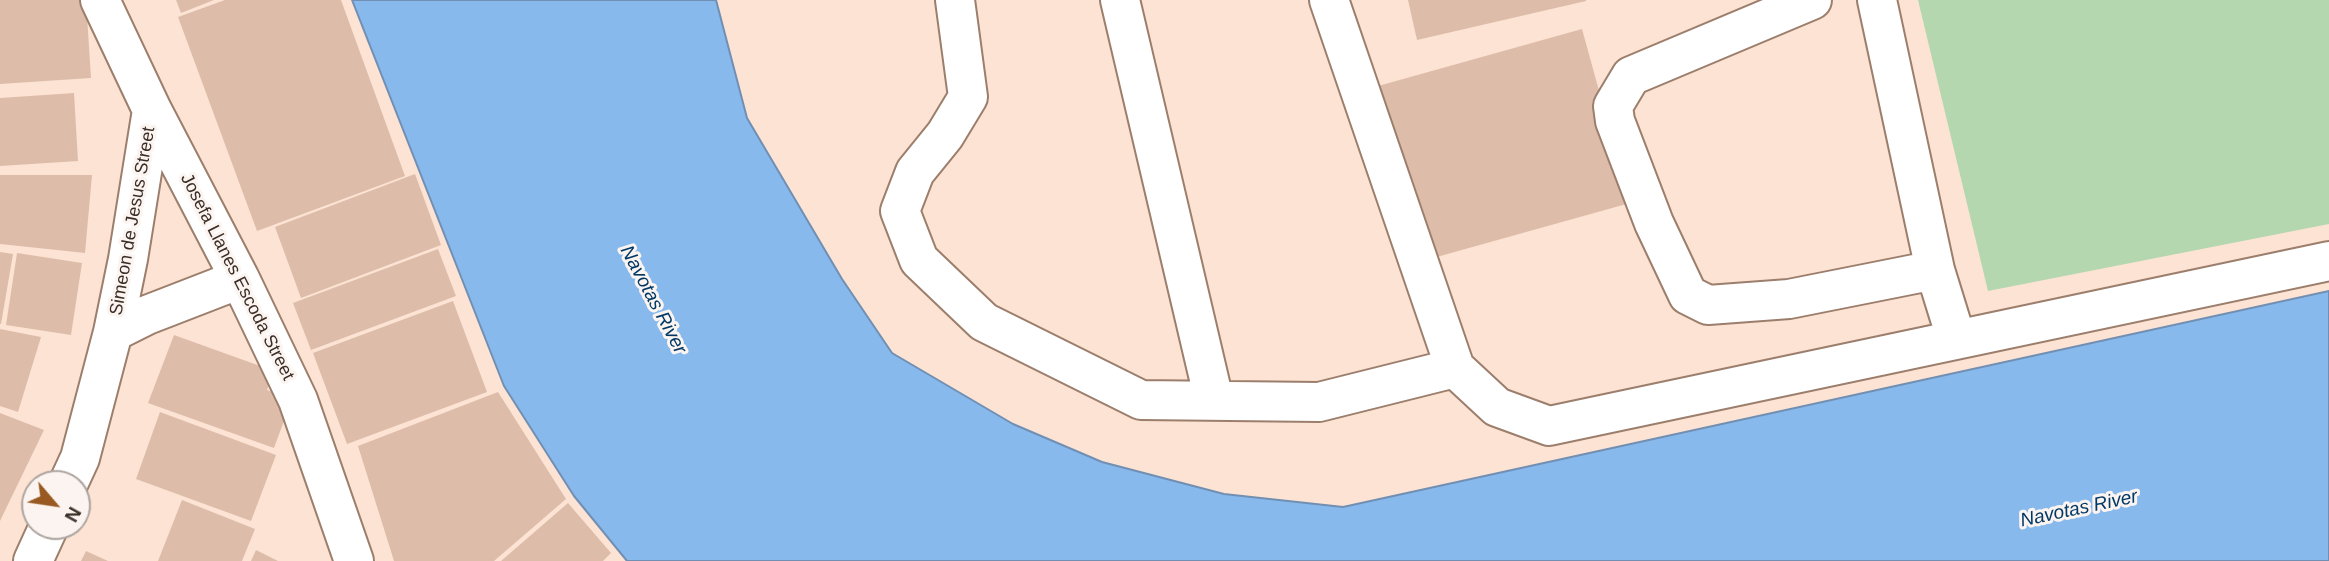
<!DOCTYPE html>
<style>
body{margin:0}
#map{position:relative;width:2329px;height:561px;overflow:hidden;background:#fde3d3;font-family:Helvetica,sans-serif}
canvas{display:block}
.north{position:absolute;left:21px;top:470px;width:70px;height:70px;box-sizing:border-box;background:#fbf4f0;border:2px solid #aea5a0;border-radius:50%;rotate:119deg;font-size:19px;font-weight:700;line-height:28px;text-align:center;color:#3b2e27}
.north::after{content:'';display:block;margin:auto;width:24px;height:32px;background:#985a20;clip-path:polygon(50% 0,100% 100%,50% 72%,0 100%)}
</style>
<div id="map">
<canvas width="2329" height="561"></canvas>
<div class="north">N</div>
</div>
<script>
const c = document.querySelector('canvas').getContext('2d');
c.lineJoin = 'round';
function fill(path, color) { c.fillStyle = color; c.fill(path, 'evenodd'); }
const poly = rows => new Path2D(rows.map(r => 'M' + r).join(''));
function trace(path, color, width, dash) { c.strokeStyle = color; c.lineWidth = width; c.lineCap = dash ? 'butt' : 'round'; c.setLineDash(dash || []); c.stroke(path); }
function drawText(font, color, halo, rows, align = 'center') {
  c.font = font + ' Helvetica,sans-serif'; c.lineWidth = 6; c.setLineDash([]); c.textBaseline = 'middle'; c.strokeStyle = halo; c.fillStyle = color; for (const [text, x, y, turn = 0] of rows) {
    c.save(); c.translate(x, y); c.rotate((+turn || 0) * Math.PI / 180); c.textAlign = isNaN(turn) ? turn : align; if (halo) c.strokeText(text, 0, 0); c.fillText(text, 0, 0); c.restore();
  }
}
fill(poly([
 [1918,0,2329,0,2329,224,1988,291]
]), '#b4d7b0');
const water = poly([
 [352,0,716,0,747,118,842,279,892,353,1013,424,1102,462,1224,494,1343,507,2329,291,2329,561,627,561,574,496,504,386,352,0]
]);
fill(water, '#88b9ed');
trace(water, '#718fb2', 2);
fill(poly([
 [0,0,86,0,91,78,0,84],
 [176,0,214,0,181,13],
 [225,0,341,0,405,176,257,231,178,17],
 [1408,0,1586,0,1586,1,1417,40],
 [1582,29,1630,203,1426,260,1378,86],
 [74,93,78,161,0,166,0,98],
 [415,174,441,245,301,298,275,227],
 [0,175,92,175,85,253,0,244],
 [438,249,456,296,311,350,293,303],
 [0,252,13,254,1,324,0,324],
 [17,253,82,263,71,335,6,325],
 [453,301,487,392,347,444,313,353],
 [0,329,41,337,18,412,0,406],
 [174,335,274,371,267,390,292,399,274,448,148,403],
 [498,392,566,499,494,561,394,561,358,446],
 [160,412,276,455,251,521,136,479],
 [0,413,44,430,0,521],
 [182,500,255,529,242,561,158,561],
 [568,503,611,553,603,561,501,561],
 [256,550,278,561,251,561],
 [86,551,108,561,81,561]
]), '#ddbdaa');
const minor = poly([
 [100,0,152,110,240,279,298,400,354,561],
 [955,0,968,97,945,135,915,172,900,211,919,260,984,322,1141,400,1319,402,1455,368],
 [1120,0,1214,400],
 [1329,0,1455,368,1497,407,1549,426,2329,261],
 [1812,0,1631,76,1613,106,1615,121,1654,223,1688,295,1708,305,1789,299,1935,270],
 [1877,0,1935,270,1956,338],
 [113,332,147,315,240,279],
 [68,484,80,458,113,332,128,259,152,110],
 [33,561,49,526]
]);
trace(minor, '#9c7e6c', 42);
trace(minor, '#fff', 38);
drawText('18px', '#3b2e27', '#fbf4f0', [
 ["Simeon de Jesus Street",133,221,-80],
 ["Josefa Llanes Escoda Street",237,277,63]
]);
drawText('italic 19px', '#003866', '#fbf4f0', [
 ["Navotas River",653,300,62],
 ["Navotas River",2079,509,-12]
]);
</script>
